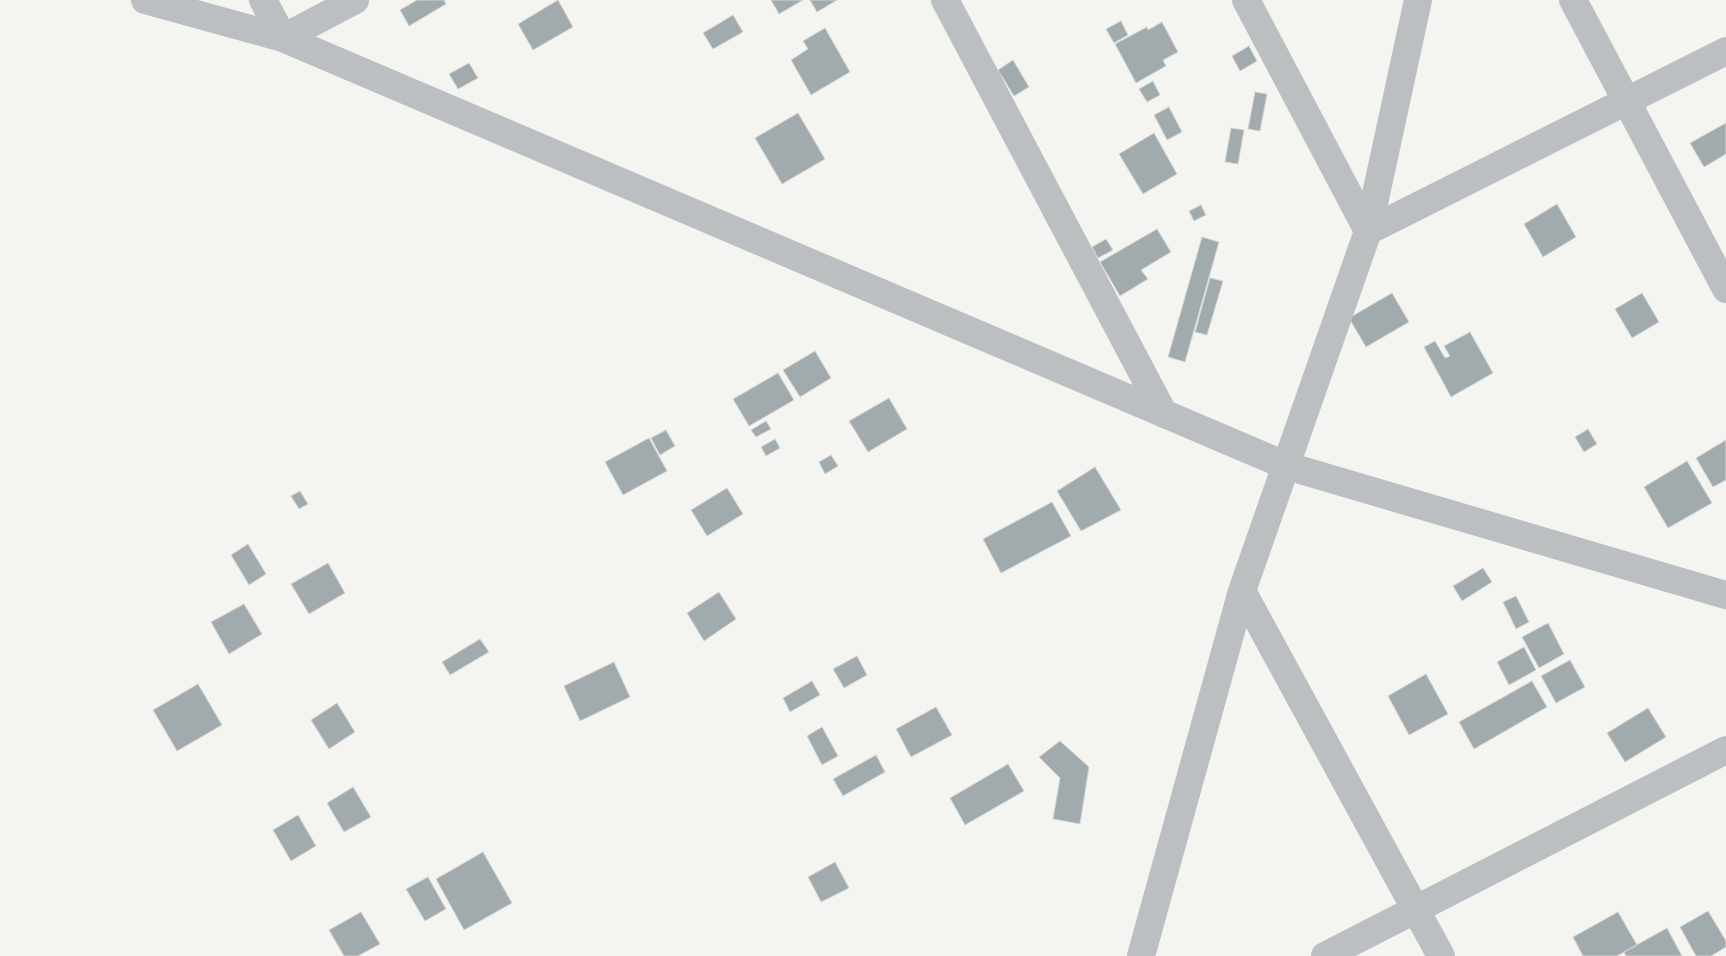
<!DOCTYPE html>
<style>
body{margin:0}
canvas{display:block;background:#f4f4f0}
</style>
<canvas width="1726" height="956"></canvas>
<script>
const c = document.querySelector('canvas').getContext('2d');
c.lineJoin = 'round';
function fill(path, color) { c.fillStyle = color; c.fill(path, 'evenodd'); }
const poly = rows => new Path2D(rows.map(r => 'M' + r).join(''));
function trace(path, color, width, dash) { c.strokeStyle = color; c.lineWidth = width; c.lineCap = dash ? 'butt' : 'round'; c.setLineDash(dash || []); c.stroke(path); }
const building = poly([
 [417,0,444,0,446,4,409,26,400,10,417,0],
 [558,0,573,27,533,50,518,24,558,0],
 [771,0,803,0,779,14,771,0],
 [810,0,837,0,817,12,810,0],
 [733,15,743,32,713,49,703,33,733,15],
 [1121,21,1128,35,1114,43,1106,29,1121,21],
 [1162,22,1178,52,1163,60,1166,66,1136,83,1115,44,1147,27,1148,30,1162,22],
 [825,28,850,72,811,95,791,60,808,49,803,41,825,28],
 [1249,46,1257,61,1240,71,1232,56,1249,46],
 [1013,60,1029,87,1014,96,998,70,1013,60],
 [469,63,478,78,458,89,449,74,469,63],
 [1153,81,1160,95,1147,102,1139,89,1153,81],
 [1255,92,1267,94,1260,131,1248,129,1255,92],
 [1169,107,1182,132,1167,140,1154,115,1169,107],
 [798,113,825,159,782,184,755,138,798,113],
 [1726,123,1726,154,1704,167,1690,143,1726,123],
 [1231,128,1244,130,1238,164,1225,162,1231,128],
 [1154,133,1177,174,1143,194,1119,154,1154,133],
 [1557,204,1576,237,1543,257,1524,224,1557,204],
 [1201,205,1206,215,1194,221,1189,211,1201,205],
 [1157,229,1171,252,1141,270,1148,279,1120,296,1100,262,1157,229],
 [1202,237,1219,242,1185,362,1168,357,1202,237],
 [1106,239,1113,250,1098,258,1092,247,1106,239],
 [1210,278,1223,281,1207,335,1195,332,1210,278],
 [1392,293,1409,322,1366,347,1349,318,1392,293],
 [1642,293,1659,322,1632,338,1615,309,1642,293],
 [1470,332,1493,373,1451,397,1424,347,1435,341,1445,358,1450,356,1444,346,1470,332],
 [815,351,831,378,800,397,783,370,815,351],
 [778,373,794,400,749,426,733,399,778,373],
 [889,398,907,429,868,452,849,421,889,398],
 [766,421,771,429,756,437,751,430,766,421],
 [1588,429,1597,444,1584,452,1575,437,1588,429],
 [666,430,675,446,660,455,651,438,666,430],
 [649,438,667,471,623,495,605,462,649,438],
 [775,439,780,448,766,456,761,447,775,439],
 [1726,440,1726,480,1713,487,1696,458,1726,440],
 [831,455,838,466,825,474,819,462,831,455],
 [1687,461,1712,503,1668,528,1644,487,1687,461],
 [1095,467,1121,510,1081,531,1057,491,1095,467],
 [727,488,743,514,707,536,691,510,727,488],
 [300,491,308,504,299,509,291,496,300,491],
 [1052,502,1071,536,1001,573,983,539,1052,502],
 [248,544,266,574,249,585,231,555,248,544],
 [328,563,345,593,309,614,291,584,328,563],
 [1483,568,1492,582,1462,601,1453,586,1483,568],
 [719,592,736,619,704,641,687,613,719,592],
 [1516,596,1529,622,1516,629,1503,602,1516,596],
 [244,604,262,634,229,654,211,622,244,604],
 [1548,623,1564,654,1539,668,1522,637,1548,623],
 [480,639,489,652,450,675,442,662,480,639],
 [1524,647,1536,670,1509,685,1497,662,1524,647],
 [857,656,867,675,844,688,833,669,857,656],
 [1570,660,1585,687,1556,703,1541,676,1570,660],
 [614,662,630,697,580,721,564,686,614,662],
 [1426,674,1448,714,1409,735,1388,696,1426,674],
 [812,681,820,695,790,712,783,698,812,681],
 [1532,681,1547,707,1474,749,1459,722,1532,681],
 [198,684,222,725,177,751,153,710,198,684],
 [337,703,355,732,329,749,311,720,337,703],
 [936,707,952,735,911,757,896,729,936,707],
 [1648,708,1666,737,1625,762,1607,733,1648,708],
 [822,727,838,756,822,765,807,736,822,727],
 [1060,741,1089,767,1080,824,1053,819,1060,778,1039,757,1060,741],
 [876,755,885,772,843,796,833,779,876,755],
 [1008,764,1024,791,965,825,950,798,1008,764],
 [353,787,371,817,344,832,327,803,353,787],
 [298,815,316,846,291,861,273,830,298,815],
 [483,852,512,903,464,930,436,879,483,852],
 [835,862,849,888,821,902,808,877,835,862],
 [428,877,446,909,425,921,406,889,428,877],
 [1708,911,1726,941,1726,947,1711,956,1696,956,1680,927,1708,911],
 [361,912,380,944,358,956,344,956,329,930,361,912],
 [1618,912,1637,945,1617,956,1583,956,1573,937,1618,912],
 [1667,928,1682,956,1626,956,1624,952,1667,928]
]);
fill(building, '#a1abae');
trace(building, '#d5d5d3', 1);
trace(poly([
 [145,0,283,38,1287,466,1726,595],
 [263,0,283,38,355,0],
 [945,0,1164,414],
 [1246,0,1368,231,1726,51],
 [1573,0,1726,289],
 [1242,591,1441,956],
 [1141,956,1242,591,1368,231,1418,0],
 [1325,956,1726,750]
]), '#bbbfc2', 28);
</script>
